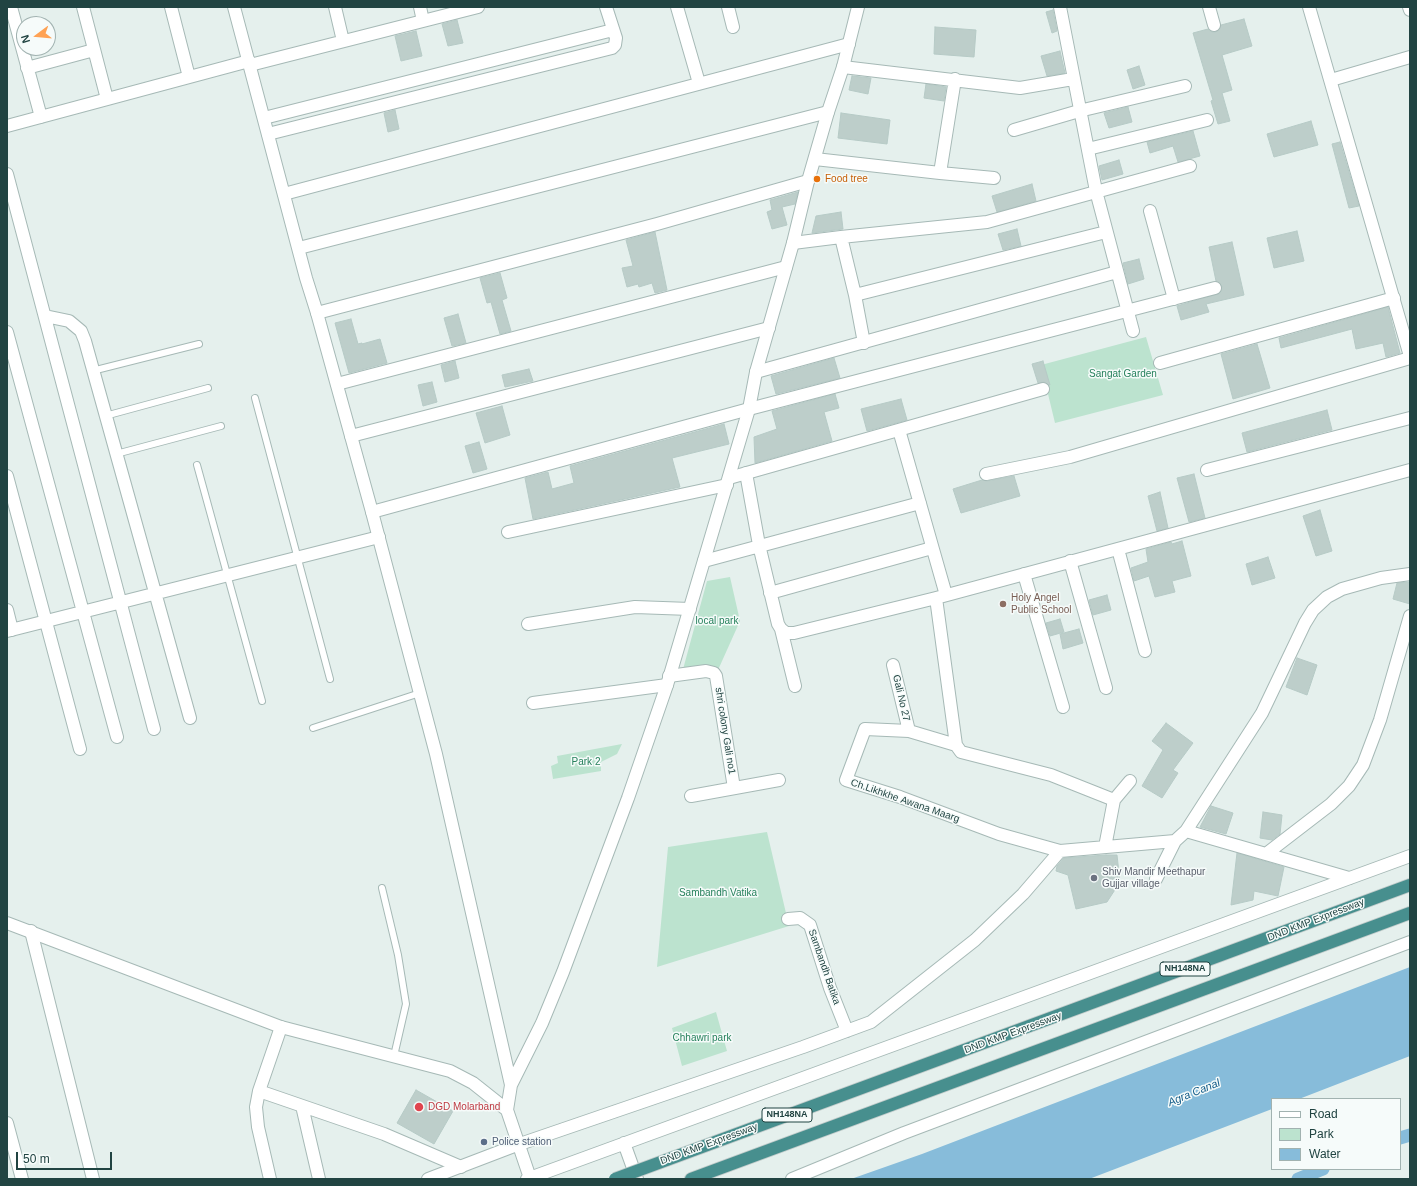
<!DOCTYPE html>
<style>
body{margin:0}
#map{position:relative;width:1417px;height:1186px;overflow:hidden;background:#e5f0ed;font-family:Helvetica,sans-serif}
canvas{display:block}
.frame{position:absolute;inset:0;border:8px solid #214442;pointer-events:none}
.legend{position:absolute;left:1271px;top:1098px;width:130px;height:72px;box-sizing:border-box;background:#f6fbfa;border:1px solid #a1b2b0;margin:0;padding:5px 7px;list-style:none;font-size:12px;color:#214442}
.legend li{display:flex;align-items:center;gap:8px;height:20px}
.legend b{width:20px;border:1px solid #a1b2b0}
.north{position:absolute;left:16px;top:16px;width:40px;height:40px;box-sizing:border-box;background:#f6fbfa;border:1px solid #a1b2b0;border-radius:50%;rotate:254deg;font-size:11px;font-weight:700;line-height:16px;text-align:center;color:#214442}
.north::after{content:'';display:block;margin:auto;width:14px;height:18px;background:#ffa254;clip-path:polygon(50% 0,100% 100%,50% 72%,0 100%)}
.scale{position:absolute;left:16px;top:1152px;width:96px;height:18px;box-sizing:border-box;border:2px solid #214442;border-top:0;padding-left:5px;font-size:12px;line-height:14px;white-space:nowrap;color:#214442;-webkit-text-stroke:3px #f6fbfa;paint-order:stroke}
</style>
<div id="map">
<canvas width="1417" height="1186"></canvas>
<div class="frame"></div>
<ul class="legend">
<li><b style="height:5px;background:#fff"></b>Road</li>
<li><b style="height:11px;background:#bce3cf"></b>Park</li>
<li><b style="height:11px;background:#87bcda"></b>Water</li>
</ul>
<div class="north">N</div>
<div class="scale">50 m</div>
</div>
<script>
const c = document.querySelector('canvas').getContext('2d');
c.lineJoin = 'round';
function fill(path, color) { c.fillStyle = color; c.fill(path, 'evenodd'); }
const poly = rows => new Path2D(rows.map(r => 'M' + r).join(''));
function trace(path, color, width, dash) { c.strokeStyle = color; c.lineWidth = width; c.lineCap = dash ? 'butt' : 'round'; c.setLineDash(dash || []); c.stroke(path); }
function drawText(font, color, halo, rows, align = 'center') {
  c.font = font + ' Helvetica,sans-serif'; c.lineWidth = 3; c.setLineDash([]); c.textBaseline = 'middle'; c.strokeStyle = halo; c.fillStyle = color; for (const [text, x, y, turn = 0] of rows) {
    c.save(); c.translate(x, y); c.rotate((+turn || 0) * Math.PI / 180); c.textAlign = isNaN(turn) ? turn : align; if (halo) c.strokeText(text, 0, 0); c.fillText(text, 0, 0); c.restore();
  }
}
fill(poly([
 [1146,337,1163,395,1055,423,1041,365],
 [730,577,740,621,718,670,682,673,707,581],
 [622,744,617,754,601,762,601,771,553,779,551,766,558,763,557,756],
 [767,832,789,926,657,967,668,847],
 [716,1012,727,1051,682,1066,672,1028]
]), '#bce3cf');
fill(poly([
 [1410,967,1410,1056,1299,1099,1272,1099,1272,1109,1089,1179,851,1179,922,1154]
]), '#87bcda');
trace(poly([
 [1400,1138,1410,1135],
 [1298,1179,1323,1169]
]), '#87bcda', 13);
const building = poly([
 [1053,10,1057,31,1052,33,1046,12,1053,10],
 [1244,19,1252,46,1222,55,1232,90,1222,93,1230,121,1218,124,1211,101,1213,100,1193,33,1208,29,1212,32,1216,32,1221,25,1244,19],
 [457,20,463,43,448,46,442,24,457,20],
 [935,27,976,30,974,57,934,54,935,27],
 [416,31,422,56,401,61,395,36,416,31],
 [1060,51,1065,73,1047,76,1041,56,1060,51],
 [1139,66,1145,85,1133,89,1127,70,1139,66],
 [852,76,871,78,868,94,849,90,852,76],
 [926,84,946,87,944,101,924,98,926,84],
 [1128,107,1132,122,1109,128,1104,113,1128,107],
 [395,110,399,129,388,132,384,113,395,110],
 [841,113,890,120,887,144,838,138,841,113],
 [1311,121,1318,145,1274,157,1267,134,1311,121],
 [1193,131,1200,156,1178,162,1173,146,1150,153,1147,142,1193,131],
 [1340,142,1359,206,1349,208,1332,144,1340,142],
 [1119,160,1123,174,1102,180,1099,166,1119,160],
 [1032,184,1036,201,997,212,992,196,1032,184],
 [798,192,795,204,782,207,787,225,772,229,767,212,772,210,770,200,798,192],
 [841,212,843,229,812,233,816,216,841,212],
 [1017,229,1021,246,1003,250,998,234,1017,229],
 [1297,231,1304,261,1274,268,1267,238,1297,231],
 [655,232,667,290,655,293,652,283,639,287,638,284,627,287,622,268,633,266,626,240,655,232],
 [1232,242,1244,295,1206,304,1209,312,1181,320,1177,306,1220,293,1222,286,1216,281,1209,247,1232,242],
 [1139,259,1144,279,1128,284,1123,263,1139,259],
 [500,273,507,298,502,300,511,331,500,334,491,302,487,303,480,278,500,273],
 [1388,307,1400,353,1386,357,1383,343,1356,349,1352,329,1281,348,1279,338,1388,307],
 [458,314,466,343,452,346,444,318,458,314],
 [351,319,358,344,362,343,362,344,380,339,387,363,349,373,335,323,351,319],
 [1257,344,1270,388,1233,399,1221,354,1257,344],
 [834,358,840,378,776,394,771,376,834,358],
 [455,361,459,378,445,382,441,365,455,361],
 [1043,361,1050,385,1049,385,1044,382,1038,383,1032,364,1043,361],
 [529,369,533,381,505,387,502,375,529,369],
 [432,382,437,402,423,406,418,385,432,382],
 [835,394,839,408,824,412,832,441,755,463,754,437,777,429,772,411,835,394],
 [901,399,907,420,867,431,861,409,901,399],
 [502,406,510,435,485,443,476,413,502,406],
 [1327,410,1332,430,1247,452,1242,433,1327,410],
 [724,424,729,444,672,458,680,487,533,519,525,478,548,472,552,489,574,483,570,466,724,424],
 [479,442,487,469,473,473,465,446,479,442],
 [1194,474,1205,518,1189,522,1177,478,1194,474],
 [1014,476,1020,496,961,513,953,489,982,480,987,481,1014,476],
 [1160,492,1168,528,1157,531,1148,496,1160,492],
 [1320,510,1332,551,1316,556,1303,516,1320,510],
 [1182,541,1191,576,1172,581,1175,592,1155,597,1149,576,1134,581,1131,568,1148,562,1146,549,1171,542,1172,544,1182,541],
 [1268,557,1275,578,1252,585,1246,564,1268,557],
 [1410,582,1410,604,1393,599,1397,583,1410,582],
 [1107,595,1111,610,1093,615,1089,600,1107,595],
 [1060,619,1064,632,1050,636,1046,623,1060,619],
 [1079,629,1083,643,1063,649,1060,634,1079,629],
 [1297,658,1317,665,1307,695,1286,687,1297,658],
 [1166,723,1193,743,1173,770,1178,773,1162,798,1142,786,1163,750,1152,741,1166,723],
 [1211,806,1233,813,1226,834,1200,827,1211,806],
 [1263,812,1282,815,1280,834,1272,840,1260,838,1263,812],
 [1237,853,1284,867,1278,896,1254,891,1253,900,1231,905,1237,853],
 [1106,855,1117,855,1120,882,1107,902,1076,909,1068,875,1056,871,1057,866,1064,858,1106,855],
 [416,1090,453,1111,434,1144,397,1123,416,1090]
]);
fill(building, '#bdceca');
trace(building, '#b6cac6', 1);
const service = poly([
 [92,371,199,344],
 [255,398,330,679],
 [105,416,208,388],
 [116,454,221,426],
 [197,465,262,701],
 [313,728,420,693],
 [382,888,398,955,406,1004,394,1056]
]);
const minor = poly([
 [11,7,41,117],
 [83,7,107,99],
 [171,7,189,77],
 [335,7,343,41],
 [420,7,423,21],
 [677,7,699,83],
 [728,7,733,27],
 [1060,7,1096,191,1133,331],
 [1209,7,1214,25],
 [1409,7,1410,10],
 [250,65,478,7],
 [843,67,1020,88,1073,79],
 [27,68,94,50],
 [955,79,940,173,994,178],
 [1331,80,1410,57],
 [264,118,613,30],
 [7,126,249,61],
 [1014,130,1079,111,1185,86],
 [268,134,612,48,615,45,616,38,606,7],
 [1088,149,1207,120],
 [815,159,940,173],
 [7,174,154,729],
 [284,194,849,44],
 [1150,211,1174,299],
 [841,237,855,295,864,343],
 [793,243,841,237,987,222,1190,166],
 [299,248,828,112],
 [855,295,1106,232],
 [317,313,657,224,808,181],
 [45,316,69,321,81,331,85,341,190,718],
 [7,332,117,737],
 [1160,363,1394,298],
 [756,372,1117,272],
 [337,384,786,267],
 [899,430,946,595],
 [351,436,769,328],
 [1207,470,1410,418],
 [746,473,759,545,778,624,781,629,786,633,794,633,936,598,1410,470],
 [986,474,1070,457,1410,358],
 [7,476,80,749],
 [729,478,1043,389],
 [372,512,749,409,1215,288],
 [508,532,727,485],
 [1118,549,1145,651],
 [704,561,920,503],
 [1070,561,1106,688],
 [1024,574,1063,707],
 [770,593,932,548],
 [936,598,956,745,961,752,1051,775,1114,800],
 [7,610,12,630],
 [528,624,635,607,690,609],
 [781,629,795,686],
 [7,631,379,537],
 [893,665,909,731],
 [669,676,706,671,714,673,716,676,734,788],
 [533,703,667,685],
 [956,745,909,731,865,729,846,780,900,797,999,834,1060,851],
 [691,796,779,780],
 [1186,831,1349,878],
 [1105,847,1114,800,1130,781],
 [1266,854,1331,804,1349,786,1363,765,1380,720,1410,616],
 [1156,879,1175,841,1186,831,1262,713,1305,623,1313,610,1327,597,1342,589,1381,578,1410,574],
 [788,919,800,918,810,925,830,988,847,1031],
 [31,931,93,1179],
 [259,1091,384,1134,461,1167],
 [302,1106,319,1179],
 [7,1123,22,1179],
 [517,1145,803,1047,871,1022,975,940,1023,894,1060,851,1175,841],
 [270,1179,258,1127,256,1107,259,1091,281,1027]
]);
const tertiary = poly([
 [234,7,306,278,317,313,372,512,436,754,511,1085,507,1110,530,1178],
 [1309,7,1410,356],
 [7,923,281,1027,450,1071,473,1083,507,1110],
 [511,1085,542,1023,563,972,628,798,667,685,749,409,756,372,793,243,808,181,828,112,843,67,858,7],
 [624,1143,637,1179],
 [428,1179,517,1145],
 [527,1179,1410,856],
 [792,1179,904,1133,1410,942]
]);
const trunk = poly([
 [959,1052,1410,885],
 [691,1179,1410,913]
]);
trace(service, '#a6b9b6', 8);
trace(minor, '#a6b9b6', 14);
trace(tertiary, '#a6b9b6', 14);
trace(trunk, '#c1cbca', 14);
trace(service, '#fff', 6);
trace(minor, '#fff', 12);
trace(tertiary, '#fff', 12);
trace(trunk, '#478f8e', 12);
const trunkBridge = poly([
 [615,1179,959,1052]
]);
trace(trunkBridge, '#c1cbca', 14, []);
trace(trunkBridge, '#478f8e', 12);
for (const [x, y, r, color] of [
 [817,179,4,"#e8710a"],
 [1003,604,4,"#8d6e63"],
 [1094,878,4,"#6b7280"],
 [419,1107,5,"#e0444e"],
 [484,1142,4,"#5c6f8a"]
]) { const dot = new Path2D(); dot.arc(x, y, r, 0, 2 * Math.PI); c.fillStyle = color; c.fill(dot); trace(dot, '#f6fbfa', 1.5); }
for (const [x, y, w] of [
 [1185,969,50],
 [787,1115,50]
]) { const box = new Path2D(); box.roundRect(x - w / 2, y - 7, w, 14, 3); c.fillStyle = '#f6fbfa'; c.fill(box); trace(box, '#214442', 1); }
drawText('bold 9px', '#214442', null, [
 ["NH148NA",1185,969],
 ["NH148NA",787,1115]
]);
drawText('10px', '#c56008', '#f6fbfa', [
 ["Food tree",825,179]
], 'left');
drawText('10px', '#26815c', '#f6fbfa', [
 ["Sangat Garden",1123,374],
 ["local park",717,621],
 ["Park 2",586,762],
 ["Sambandh Vatika",718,893],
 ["Chhawri park",702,1038]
]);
drawText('10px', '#785e54', '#f6fbfa', [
 ["Holy Angel",1011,598],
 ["Public School",1011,610]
], 'left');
drawText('10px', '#214442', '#f6fbfa', [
 ["Gali No 27",901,698,77],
 ["shri colony Gali no1",725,731,81],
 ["Ch.Likhkhe Awana Maarg",905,801,19],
 ["DND KMP Expressway",1316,920,-21],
 ["Sambandh Batika",824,967,71],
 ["DND KMP Expressway",1013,1033,-20],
 ["DND KMP Expressway",709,1144,-20]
]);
drawText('10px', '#5b616d', '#f6fbfa', [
 ["Shiv Mandir Meethapur",1102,872],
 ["Gujjar village",1102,884]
], 'left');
drawText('10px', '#be3a42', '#f6fbfa', [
 ["DGD Molarband",428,1107]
], 'left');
drawText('10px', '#4e5e75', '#f6fbfa', [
 ["Police station",492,1142]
], 'left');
drawText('italic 11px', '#135c89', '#f6fbfa', [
 ["Agra Canal",1194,1093,-22]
]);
</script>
